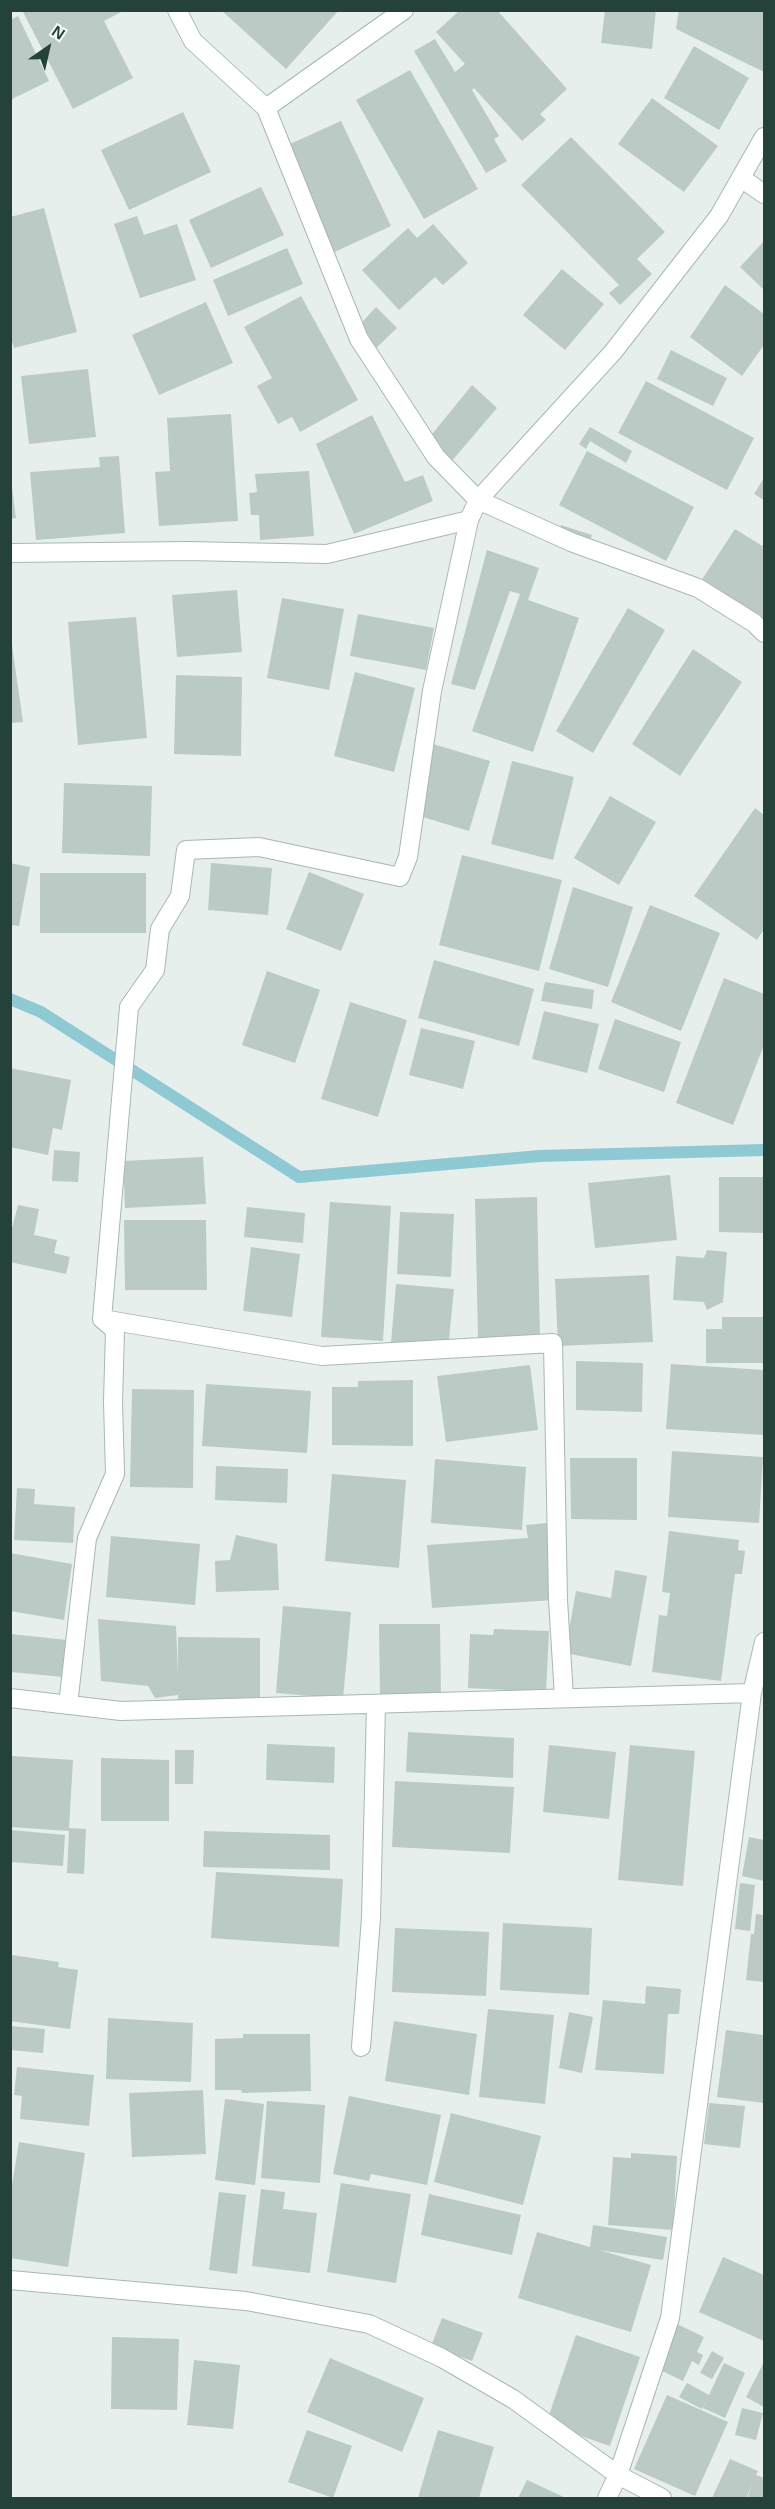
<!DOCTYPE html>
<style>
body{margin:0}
#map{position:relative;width:775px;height:2509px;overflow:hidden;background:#e6efeb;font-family:Arial,sans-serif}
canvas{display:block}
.frame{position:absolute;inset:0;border:12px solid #24423a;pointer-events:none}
.north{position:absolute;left:18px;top:18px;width:60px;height:60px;-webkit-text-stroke:4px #f7fbf9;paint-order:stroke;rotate:34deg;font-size:16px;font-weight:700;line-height:24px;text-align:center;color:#24423a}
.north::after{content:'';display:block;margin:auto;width:21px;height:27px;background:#24423a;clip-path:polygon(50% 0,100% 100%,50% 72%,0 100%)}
</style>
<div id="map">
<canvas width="775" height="2509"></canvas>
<div class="frame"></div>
<div class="north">N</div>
</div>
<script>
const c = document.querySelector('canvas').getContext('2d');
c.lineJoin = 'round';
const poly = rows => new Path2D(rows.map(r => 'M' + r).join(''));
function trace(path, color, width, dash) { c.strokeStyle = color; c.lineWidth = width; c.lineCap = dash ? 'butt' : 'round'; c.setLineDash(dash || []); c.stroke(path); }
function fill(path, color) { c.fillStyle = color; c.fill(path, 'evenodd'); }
trace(poly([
 [10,999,41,1012,299,1177,540,1156,764,1150]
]), '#8ec9d4', 12);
fill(poly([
 [22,10,125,10,104,21,133,78,73,109],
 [221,10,339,10,286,69],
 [460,10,497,10,567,89,540,114,546,120,522,141,474,88,472,90,499,136,494,139,507,161,486,173,414,51,435,39,455,72,465,64,436,32],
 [605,10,656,10,652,49,601,43],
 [679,10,764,10,764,72,676,29],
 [18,16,49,81,10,100,10,20],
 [694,46,749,78,719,130,664,98],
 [410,70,478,189,424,219,356,100],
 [652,98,718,146,684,192,618,144],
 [183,112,211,172,129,210,101,150],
 [341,121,391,226,328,255,279,149],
 [571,137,665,232,637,259,652,274,620,305,609,293,619,285,521,185],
 [261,187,284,235,211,268,189,220],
 [44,208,77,332,14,348,10,334,10,217],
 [137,216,144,235,177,224,196,280,140,298,114,224],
 [433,224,468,263,443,285,435,277,399,310,362,270,408,228,417,238],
 [764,241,764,290,740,267],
 [287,248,303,284,228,316,213,280],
 [562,269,604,304,565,350,523,315],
 [725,285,764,314,764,345,742,376,690,337],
 [301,296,358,400,300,432,292,417,278,424,257,386,272,378,244,327],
 [206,302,233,363,159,395,132,335],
 [376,307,397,328,374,350,354,331],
 [671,350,727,378,713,406,657,379],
 [88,369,96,437,29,444,21,376],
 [646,381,754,438,727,490,618,433],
 [472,385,497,408,451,462,429,438],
 [231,414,238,521,159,526,155,472,170,471,167,418],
 [372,415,405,482,423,475,433,501,354,534,316,444],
 [590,427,632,451,626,463,590,441,586,449,579,444],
 [587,451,694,507,666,561,559,505],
 [119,456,125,533,36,540,30,472,100,467,99,457],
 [309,471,314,536,260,540,259,515,251,515,249,493,257,492,255,474],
 [10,472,16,518,10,519],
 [764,478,764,500,754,494],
 [561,525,592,535,586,556,555,546],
 [735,529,764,547,764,623,701,581],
 [487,550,539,568,528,600,579,618,533,752,472,731,520,594,510,591,475,690,451,684],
 [237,590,242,652,177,657,172,595],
 [282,598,344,609,329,690,267,678],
 [628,608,665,630,593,753,556,731],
 [358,614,434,628,426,670,350,656],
 [136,617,147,738,78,745,68,622],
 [10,631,23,722,10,723],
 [693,649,742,682,680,776,632,744],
 [355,672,415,688,394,772,334,756],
 [176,675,242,677,241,756,174,754],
 [433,744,490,761,469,831,413,814],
 [512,761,574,777,553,860,491,844],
 [64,783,152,786,150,856,62,853],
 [610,796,656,822,619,885,574,858],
 [755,808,764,815,764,929,757,940,694,896],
 [462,855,562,880,539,971,439,945],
 [10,863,30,867,19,926,10,925],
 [211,863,272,868,268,915,208,910],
 [309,872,364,894,341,951,286,929],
 [40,873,146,873,146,933,40,933],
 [573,887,633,907,608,987,549,969],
 [650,905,720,933,681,1031,611,1002],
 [434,960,534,989,519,1046,418,1018],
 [267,971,320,990,295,1063,242,1045],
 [724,978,764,994,764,1045,733,1125,676,1103],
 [545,982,594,990,592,1009,541,1001],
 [350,1002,407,1020,378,1117,321,1099],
 [544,1011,599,1024,587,1073,532,1059],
 [615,1019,681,1042,664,1092,598,1069],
 [421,1028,475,1041,463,1089,409,1075],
 [10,1068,71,1080,62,1130,53,1128,48,1155,10,1147],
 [54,1150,80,1152,78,1182,52,1181],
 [203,1157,206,1204,125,1208,123,1161],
 [670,1175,677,1240,595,1248,588,1183],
 [719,1177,764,1177,764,1233,719,1232],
 [537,1197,540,1339,478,1339,475,1199],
 [330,1202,391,1206,383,1341,321,1337],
 [18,1205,39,1209,34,1235,57,1240,54,1253,70,1257,66,1274,10,1262,10,1236],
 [247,1207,305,1213,303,1243,244,1237],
 [400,1212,454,1214,451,1277,397,1274],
 [124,1220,206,1220,207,1290,125,1290],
 [251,1247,300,1254,292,1317,243,1311],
 [707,1250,727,1252,723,1302,707,1310,704,1302,673,1300,676,1256,704,1258],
 [649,1275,653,1342,558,1346,555,1279],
 [396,1284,454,1289,448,1349,391,1343],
 [722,1317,764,1317,764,1363,706,1363,706,1329,722,1329],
 [576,1361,643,1363,642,1412,576,1410],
 [671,1364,764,1370,764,1435,666,1429],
 [530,1365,538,1430,446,1442,437,1376],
 [413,1380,413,1446,332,1445,332,1387,358,1387,358,1381],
 [206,1384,311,1391,307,1453,202,1446],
 [132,1389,194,1390,193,1488,130,1487],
 [672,1451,763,1457,759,1523,668,1517],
 [570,1458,637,1458,637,1520,571,1519],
 [435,1459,526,1467,522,1530,431,1523],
 [216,1466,288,1469,287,1503,215,1500],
 [332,1474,406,1480,399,1568,325,1561],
 [17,1488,35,1489,34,1504,75,1507,73,1543,14,1540],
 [548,1523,554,1600,432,1608,427,1545,528,1538,526,1525],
 [669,1531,739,1540,738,1550,745,1551,742,1574,735,1574,721,1681,652,1672,659,1615,667,1616,670,1593,662,1592],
 [236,1535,277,1544,279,1590,216,1592,215,1561,230,1560],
 [111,1536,200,1544,195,1605,106,1597],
 [10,1553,72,1564,64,1620,10,1611],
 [615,1570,647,1576,631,1666,565,1653,576,1591,611,1598],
 [283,1606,351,1612,343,1699,276,1693],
 [98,1619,176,1626,178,1674,178,1637,260,1638,260,1706,178,1706,178,1695,155,1698,148,1686,101,1681],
 [379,1624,440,1624,441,1697,380,1697],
 [494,1629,549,1631,546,1692,468,1688,470,1634,493,1635],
 [11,1634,67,1640,64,1677,10,1672],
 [408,1732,514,1738,513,1778,406,1772],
 [267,1744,335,1747,334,1783,266,1780],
 [549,1745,616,1752,609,1819,543,1812],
 [630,1745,695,1751,683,1886,618,1880],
 [175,1750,194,1750,193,1784,175,1784],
 [12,1756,73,1760,69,1828,86,1829,84,1874,67,1873,69,1831,10,1827],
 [101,1758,169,1760,169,1821,101,1821],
 [395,1781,514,1787,510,1853,392,1847],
 [11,1830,65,1835,63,1866,10,1862],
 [204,1831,330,1835,330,1870,203,1867],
 [749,1837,764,1840,764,1881,742,1876],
 [216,1872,343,1879,339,1947,211,1938],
 [740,1883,755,1885,750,1931,735,1929],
 [756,1914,764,1915,764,1982,746,1980,751,1934,754,1934],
 [503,1923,592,1928,589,1995,500,1990],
 [395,1928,489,1932,486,1996,392,1992],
 [12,1955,59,1962,58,1967,78,1970,70,2029,10,2021],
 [646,1986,681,1989,679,2014,668,2014,664,2074,595,2070,603,2000,645,2004],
 [488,2009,554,2015,545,2104,479,2097],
 [569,2012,593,2017,582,2073,559,2068],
 [108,2018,193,2023,191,2082,106,2079],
 [394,2021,477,2034,469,2095,385,2081],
 [10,2026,45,2029,43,2053,10,2050],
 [726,2030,764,2035,764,2103,717,2097],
 [243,2034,310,2034,311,2091,242,2093,241,2090,215,2090,215,2039,243,2038],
 [17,2067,94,2075,89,2126,20,2119,22,2096,14,2095],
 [203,2090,206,2154,132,2157,129,2093],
 [349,2096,441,2115,427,2185,371,2174,369,2181,333,2174],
 [225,2099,264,2104,255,2185,215,2180],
 [267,2101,325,2105,320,2183,261,2178],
 [709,2103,745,2106,740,2148,704,2144],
 [451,2113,541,2136,523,2205,434,2182],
 [19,2142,85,2153,68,2267,10,2258,10,2197],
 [631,2153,677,2156,673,2230,608,2225,613,2157,631,2158],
 [341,2183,411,2194,396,2283,327,2272],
 [261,2189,285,2192,283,2209,317,2213,310,2273,252,2266],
 [219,2192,246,2195,237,2274,209,2270],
 [429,2194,521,2215,512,2255,421,2235],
 [593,2225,667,2237,663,2260,599,2250,651,2265,631,2332,518,2298,537,2232,590,2247],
 [723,2257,764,2275,764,2341,699,2312],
 [442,2318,483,2333,472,2361,431,2346],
 [677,2324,704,2337,697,2352,703,2355,699,2365,692,2361,683,2381,656,2368],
 [576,2335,640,2357,610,2446,546,2424],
 [112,2337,179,2339,177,2410,111,2409],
 [712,2351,724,2358,712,2379,700,2373],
 [330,2358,424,2398,402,2452,307,2412],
 [194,2360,240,2365,233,2429,187,2425],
 [764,2362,764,2407,746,2397],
 [724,2363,745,2373,725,2418,703,2408,708,2397,702,2409,679,2397,687,2383,709,2395],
 [667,2395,728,2422,695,2496,634,2469],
 [742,2408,763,2413,756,2440,735,2435],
 [307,2430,352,2446,333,2498,288,2482],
 [438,2430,494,2447,479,2498,418,2498],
 [730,2459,758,2471,756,2475,764,2478,764,2498,747,2498,753,2483,746,2498,712,2498],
 [527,2480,566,2498,518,2498]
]), '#bbcac4');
const street = poly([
 [177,10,193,41,266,108,359,339,436,457,478,500,571,542,698,588,754,623,764,633],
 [266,108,404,10],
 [741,178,764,194],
 [10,553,188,551,327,554,469,520],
 [102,1319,129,1007,155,970,160,929,180,896,186,850,259,847,400,877,408,857,432,691,469,520,478,500,613,352,719,216,764,137],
 [102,1319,322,1356,553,1343,558,1600,564,1697],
 [10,1698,121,1711,752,1693],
 [68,1705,87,1538,115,1474,113,1402,115,1330,102,1319],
 [361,2047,371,1918,376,1704],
 [10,2280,246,2301,369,2324,442,2358,513,2399,618,2475,662,2498],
 [607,2498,618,2475,670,2318,752,1693,764,1642]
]);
trace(street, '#a8b8b2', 20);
trace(street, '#fff', 18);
</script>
